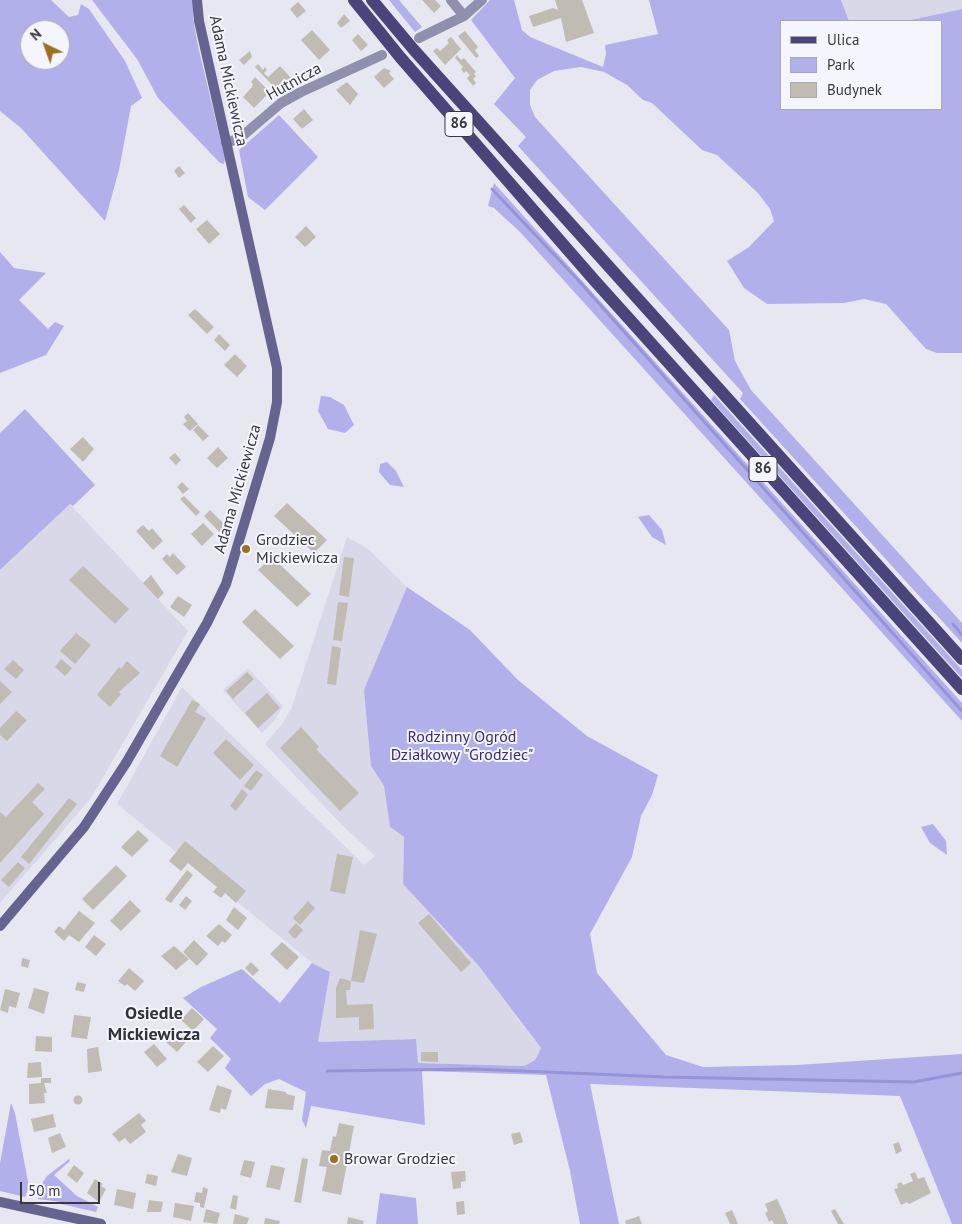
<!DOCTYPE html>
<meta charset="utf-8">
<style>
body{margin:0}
#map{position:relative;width:962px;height:1224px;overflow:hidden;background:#e7e7f1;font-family:"PT Sans",sans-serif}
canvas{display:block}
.legend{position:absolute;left:780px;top:20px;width:162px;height:90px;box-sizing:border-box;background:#f4f5fe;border:1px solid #a9aab0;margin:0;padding:6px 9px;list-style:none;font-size:15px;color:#39393c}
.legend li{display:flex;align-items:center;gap:10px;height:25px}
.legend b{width:25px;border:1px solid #a9aab0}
.north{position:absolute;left:20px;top:20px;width:50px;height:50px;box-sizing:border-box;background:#f4f5fe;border:1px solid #a9aab0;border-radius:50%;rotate:318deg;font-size:14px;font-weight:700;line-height:20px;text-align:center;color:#39393c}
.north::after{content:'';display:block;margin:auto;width:18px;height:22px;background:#9d7020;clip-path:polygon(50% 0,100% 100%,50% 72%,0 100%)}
.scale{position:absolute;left:20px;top:1182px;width:80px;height:22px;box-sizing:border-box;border:2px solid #39393c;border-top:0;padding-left:6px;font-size:15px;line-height:18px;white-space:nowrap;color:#39393c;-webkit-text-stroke:4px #f4f5fe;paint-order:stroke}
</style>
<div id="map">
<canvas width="962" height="1224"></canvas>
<ul class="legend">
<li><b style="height:6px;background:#49457a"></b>Ulica</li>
<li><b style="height:14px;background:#b2b0ea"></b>Park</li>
<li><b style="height:14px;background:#c0bbb3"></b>Budynek</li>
</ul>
<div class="north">N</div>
<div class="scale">50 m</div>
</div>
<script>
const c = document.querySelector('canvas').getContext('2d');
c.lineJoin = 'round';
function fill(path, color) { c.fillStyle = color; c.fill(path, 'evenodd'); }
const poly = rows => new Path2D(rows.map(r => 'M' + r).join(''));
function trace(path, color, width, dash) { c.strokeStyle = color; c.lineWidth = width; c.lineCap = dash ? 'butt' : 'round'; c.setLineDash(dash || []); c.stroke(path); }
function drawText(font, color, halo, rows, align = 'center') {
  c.font = font + ' "PT Sans",sans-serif'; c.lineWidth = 4; c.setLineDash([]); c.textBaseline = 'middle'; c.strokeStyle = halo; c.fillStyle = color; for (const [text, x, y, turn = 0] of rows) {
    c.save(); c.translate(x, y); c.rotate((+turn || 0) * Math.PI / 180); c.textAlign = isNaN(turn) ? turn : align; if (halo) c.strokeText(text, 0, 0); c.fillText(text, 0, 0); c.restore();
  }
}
fill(poly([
 [841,0,962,0,962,9,906,21,849,21],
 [70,504,188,631,91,798,0,903,0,570],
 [347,537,367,548,407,587,392,629,371,766,384,786,390,827,404,837,403,884,478,965,541,1049,535,1060,524,1066,418,1063,415,1039,318,1042,330,972,311,962,117,804,182,687,364,865,375,856,342,825,265,744,282,724,292,707],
 [248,668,283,706,274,721,262,733,223,690]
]), '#d8d8e9');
fill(poly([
 [0,0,51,0,69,17,78,15,81,4,89,9,125,61,142,98,131,106,119,170,105,221,21,128,0,111],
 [30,30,60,30,60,60,30,60],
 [92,0,193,0,193,18,198,46,225,159,224,164,220,163,158,98,137,59],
 [389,0,399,0,422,27,415,32],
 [490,0,514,0,522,30,530,37,603,67,606,54,605,45,658,34,649,0,841,0,849,21,781,21,781,109,941,109,941,21,906,21,962,9,962,353,937,353,926,349,886,304,864,299,844,303,767,304,744,288,727,261,749,247,774,221,770,209,758,193,717,155,702,150,652,103,643,100,627,85,604,72,581,67,554,71,537,80,530,90,530,105,535,117,729,330,735,361,751,390,962,623,962,643,740,399,743,393,518,146,526,137,494,104,515,78,471,20],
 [279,115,318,157,265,210,248,197,239,150],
 [494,183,962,703,962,721,520,232,494,208,488,206],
 [0,252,14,268,46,273,19,300,48,329,55,322,64,326,46,355,0,373],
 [714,395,962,670,962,678,711,400],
 [321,396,330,397,344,405,354,425,345,433,328,429,318,411],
 [25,409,95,485,73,506,70,504,0,570,0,433],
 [387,462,396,471,404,487,390,485,379,472,380,464],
 [649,515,662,530,666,545,652,537,638,517],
 [407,587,470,630,518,680,587,736,658,775,652,795,641,816,632,857,590,934,597,973,666,1055,703,1067,797,1065,962,1054,962,1224,952,1224,900,1096,590,1084,619,1224,580,1224,570,1171,546,1075,422,1071,425,1125,311,1106,306,1128,302,1120,306,1092,279,1079,265,1084,251,1096,225,1068,231,1059,210,1038,217,1029,183,998,201,987,242,969,280,1003,312,963,330,972,318,1042,416,1039,418,1063,524,1066,535,1060,541,1048,478,965,403,884,404,837,390,827,384,786,371,766,364,690],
 [933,824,946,841,947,855,930,843,921,827],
 [11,1103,15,1113,29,1187,25,1197,0,1191,0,1163],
 [69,1159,70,1161,54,1175,77,1196,98,1207,96,1212,61,1204,61,1202,38,1199,38,1190,47,1176],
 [380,1193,416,1198,418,1224,376,1224]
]), '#b2b0ea');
trace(poly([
 [492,189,578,280,962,711],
 [953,624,962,635],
 [327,1071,475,1069,664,1077,914,1082,962,1073]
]), '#9693d9', 3);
fill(poly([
 [422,0,435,0,441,6,434,13],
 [555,0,582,0,594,33,566,42,561,18,533,27,529,16,553,8,558,10],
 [298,2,306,11,297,18,290,9],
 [344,14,350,21,341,28,337,23],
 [312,30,330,50,319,60,301,40],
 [465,31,478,47,475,50,479,56,476,58,458,36],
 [358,34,368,45,361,51,352,40],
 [451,37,461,49,445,65,433,51,437,48,440,51,449,43,447,40],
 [250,51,252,57,244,65,239,60],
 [457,55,461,60,464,58,476,72,474,74,476,76,473,79,476,83,473,86,467,78,470,75,466,71,464,73,461,69,463,67,455,58],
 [258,64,263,70,265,67,267,70,264,73,268,77,280,66,293,80,278,91,255,67],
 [384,68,391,71,389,73,394,79,384,88,374,77],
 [255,77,270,92,254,108,243,97,252,87,253,84,251,82],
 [347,82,358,94,350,105,336,90],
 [304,109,313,120,302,129,293,119],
 [179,166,185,173,179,178,174,171],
 [184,205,196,218,191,223,179,209],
 [207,220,220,234,209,244,196,229],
 [306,226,316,237,305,247,295,237],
 [195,309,214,327,207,334,188,315],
 [219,334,230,345,225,351,214,340],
 [235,354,247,366,237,377,224,365],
 [188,413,198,424,190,431,183,424,187,421,184,417],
 [198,425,209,436,203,441,193,430],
 [83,437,94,449,83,462,70,449],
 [218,447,228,458,217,468,207,458],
 [175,453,181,460,176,465,169,458],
 [182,482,189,489,183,494,177,487],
 [184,496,200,512,196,516,180,499],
 [287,503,327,540,314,553,274,516],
 [210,510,228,528,225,538,204,516],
 [203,523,214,534,202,546,191,534],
 [143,525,149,531,152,528,163,541,153,550,136,531],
 [173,553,186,567,177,575,162,559,167,554,170,557],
 [272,557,311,594,297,607,258,570],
 [344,557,354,558,349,597,339,595],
 [83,566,129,609,115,624,69,580],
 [151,575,164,593,158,599,143,583],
 [178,596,192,605,184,617,170,607],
 [338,602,348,603,342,641,333,640],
 [255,609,294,646,280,659,242,622],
 [76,633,91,645,75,664,60,651],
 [332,646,341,648,336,685,327,684],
 [61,659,72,668,65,676,55,667],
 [13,660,24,670,16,679,4,669],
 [127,661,140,673,119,692,121,694,110,707,97,695,119,667,121,669],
 [247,672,254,679,233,699,226,691],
 [0,681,12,692,0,704],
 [267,693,280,708,258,728,245,713],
 [192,700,200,704,195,712,206,718,177,767,160,756],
 [16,711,27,720,7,741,0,735,0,728],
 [301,727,319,747,316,749,359,793,340,811,280,748],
 [226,739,254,765,240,780,213,753],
 [256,770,263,775,251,791,244,786],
 [38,783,45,789,32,802,44,814,0,863,0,812,6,817],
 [242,789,248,795,236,811,230,806],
 [69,798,77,804,29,864,21,857],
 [138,830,149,840,132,857,121,847],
 [185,841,246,891,236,903,225,893,221,898,213,892,217,887,188,863,181,871,169,861],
 [337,854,353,857,345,894,330,891],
 [18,862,25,868,9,887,1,880],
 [116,865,127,876,93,910,82,899],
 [187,870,193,875,171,903,165,899],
 [186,896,192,901,185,910,179,905],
 [130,900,141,911,121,931,110,921],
 [308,901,315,908,300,925,293,918],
 [234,907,247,918,238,930,226,920],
 [79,911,95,923,79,942,69,935,64,941,54,932,59,926,64,930],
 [429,914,471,963,461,972,418,923],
 [296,923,303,930,295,939,288,932],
 [219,924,232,935,225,943,222,941,218,946,206,936],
 [360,930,377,934,364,983,351,981],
 [94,935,106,944,96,956,85,947],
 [194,940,208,954,197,966,183,952],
 [282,942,299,957,287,970,270,954],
 [174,946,189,959,176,970,161,956],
 [22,958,30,960,28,968,21,966],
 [251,962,259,970,253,976,245,968],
 [129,968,144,981,135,991,127,984,125,986,118,981],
 [340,978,351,981,350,990,346,990,347,1005,373,1004,374,1029,359,1030,359,1017,336,1018,336,988],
 [77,982,86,984,84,992,75,990],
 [34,988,49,992,44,1014,28,1008],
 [5,989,20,993,16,1008,9,1006,8,1013,0,1010],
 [192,1008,204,1019,193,1031,181,1020],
 [74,1015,91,1017,87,1039,71,1037],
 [172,1030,186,1042,177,1052,165,1041,167,1039,165,1037],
 [36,1036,52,1037,52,1052,35,1051],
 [154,1044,167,1059,157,1067,144,1052],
 [213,1046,224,1056,208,1072,197,1062],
 [98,1047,102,1071,88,1073,87,1049],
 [421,1052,438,1052,438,1062,421,1061],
 [41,1062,42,1077,27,1078,28,1063],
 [41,1078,51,1078,51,1083,44,1083,47,1093,44,1093,45,1103,29,1104,29,1084,41,1083],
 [217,1085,232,1090,226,1110,221,1108,220,1113,209,1110],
 [268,1089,286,1092,286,1094,295,1096,293,1110,265,1108],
 '73.5 1100a4.5 4.5 0 1 1 9 0a4.5 4.5 0 1 1-9 0Z',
 [139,1113,146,1121,141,1125,146,1132,130,1144,125,1138,119,1142,112,1134],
 [53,1114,56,1127,34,1132,31,1119],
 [339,1123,354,1126,341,1195,322,1191,327,1167,319,1166,322,1150,330,1151,333,1136,336,1137],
 [520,1132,523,1142,514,1145,511,1134],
 [60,1133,66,1147,52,1153,48,1138],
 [899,1142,902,1151,896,1154,893,1144],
 [178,1154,192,1158,187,1176,171,1172],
 [302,1158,308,1159,301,1203,294,1202],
 [244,1160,255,1162,251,1178,240,1175],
 [74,1165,84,1173,77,1183,67,1175],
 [271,1165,285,1168,280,1190,266,1187],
 [465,1171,466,1181,461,1182,461,1188,453,1189,451,1172],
 [915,1172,918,1179,924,1177,931,1193,909,1204,907,1202,901,1205,894,1189,898,1188,897,1184,901,1182,903,1185,913,1181,910,1174],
 [147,1174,158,1176,156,1186,145,1183],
 [95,1179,103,1184,101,1186,106,1189,99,1202,87,1193],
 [203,1187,208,1189,204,1208,200,1207,200,1203,194,1202,196,1192,202,1193],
 [117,1189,136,1193,133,1209,114,1205],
 [233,1195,238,1196,236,1210,230,1208],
 [777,1199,781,1207,788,1224,774,1224,772,1220,769,1222,767,1217,765,1213,768,1211,765,1204],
 [149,1200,163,1202,161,1212,147,1212],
 [464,1201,465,1214,457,1215,456,1202],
 [175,1203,194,1206,191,1221,173,1217],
 [206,1209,220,1213,217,1224,203,1222],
 [835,1209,844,1224,838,1224,831,1211],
 [732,1210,738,1224,730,1224,725,1213],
 [235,1214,249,1218,247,1224,233,1224],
 [639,1216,642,1224,626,1224,625,1221],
 [348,1217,364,1221,363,1224,347,1224],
 [265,1218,280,1221,279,1224,264,1224]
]), '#c0bbb3');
trace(poly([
 [451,0,464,16],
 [419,38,464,16,482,0],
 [226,143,240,138,281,103,301,92,382,55]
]), '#8f8fae', 10);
trace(poly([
 [0,926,84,827,126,763,207,623,226,584,270,438,277,402,277,368,199,21,197,0],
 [0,1202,101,1224]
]), '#656490', 10);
trace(poly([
 [354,0,400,57,595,281,962,689],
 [372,0,414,50,962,659]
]), '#49457a', 12);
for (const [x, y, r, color] of [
 [246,549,5,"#9d7020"],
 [334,1159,5,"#9d7020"]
]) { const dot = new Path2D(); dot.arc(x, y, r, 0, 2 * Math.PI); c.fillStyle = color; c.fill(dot); trace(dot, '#f4f5fe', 2); }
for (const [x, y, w] of [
 [459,124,28],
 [763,469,28]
]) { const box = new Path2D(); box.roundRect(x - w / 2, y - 12.5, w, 25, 4); c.fillStyle = '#f4f5fe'; c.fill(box); trace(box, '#39393c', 1); }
drawText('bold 15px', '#39393c', null, [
 ["86",459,124],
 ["86",763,469]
]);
drawText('16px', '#39393c', '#f4f5fe', [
 ["Adama Mickiewicza",228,81,78],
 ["Hutnicza",294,82,-29],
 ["Adama Mickiewicza",238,489,-74]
]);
drawText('16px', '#39393c', '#f4f5fe', [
 ["Grodziec",256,540],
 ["Mickiewicza",256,558],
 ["Browar Grodziec",344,1159]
], 'left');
drawText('16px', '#392a7c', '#f4f5fe', [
 ["Rodzinny Ogród",462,737],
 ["Działkowy \"Grodziec\"",462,755]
]);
drawText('bold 18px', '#323239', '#f4f5fe', [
 ["Osiedle",154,1014],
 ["Mickiewicza",154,1035]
]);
</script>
